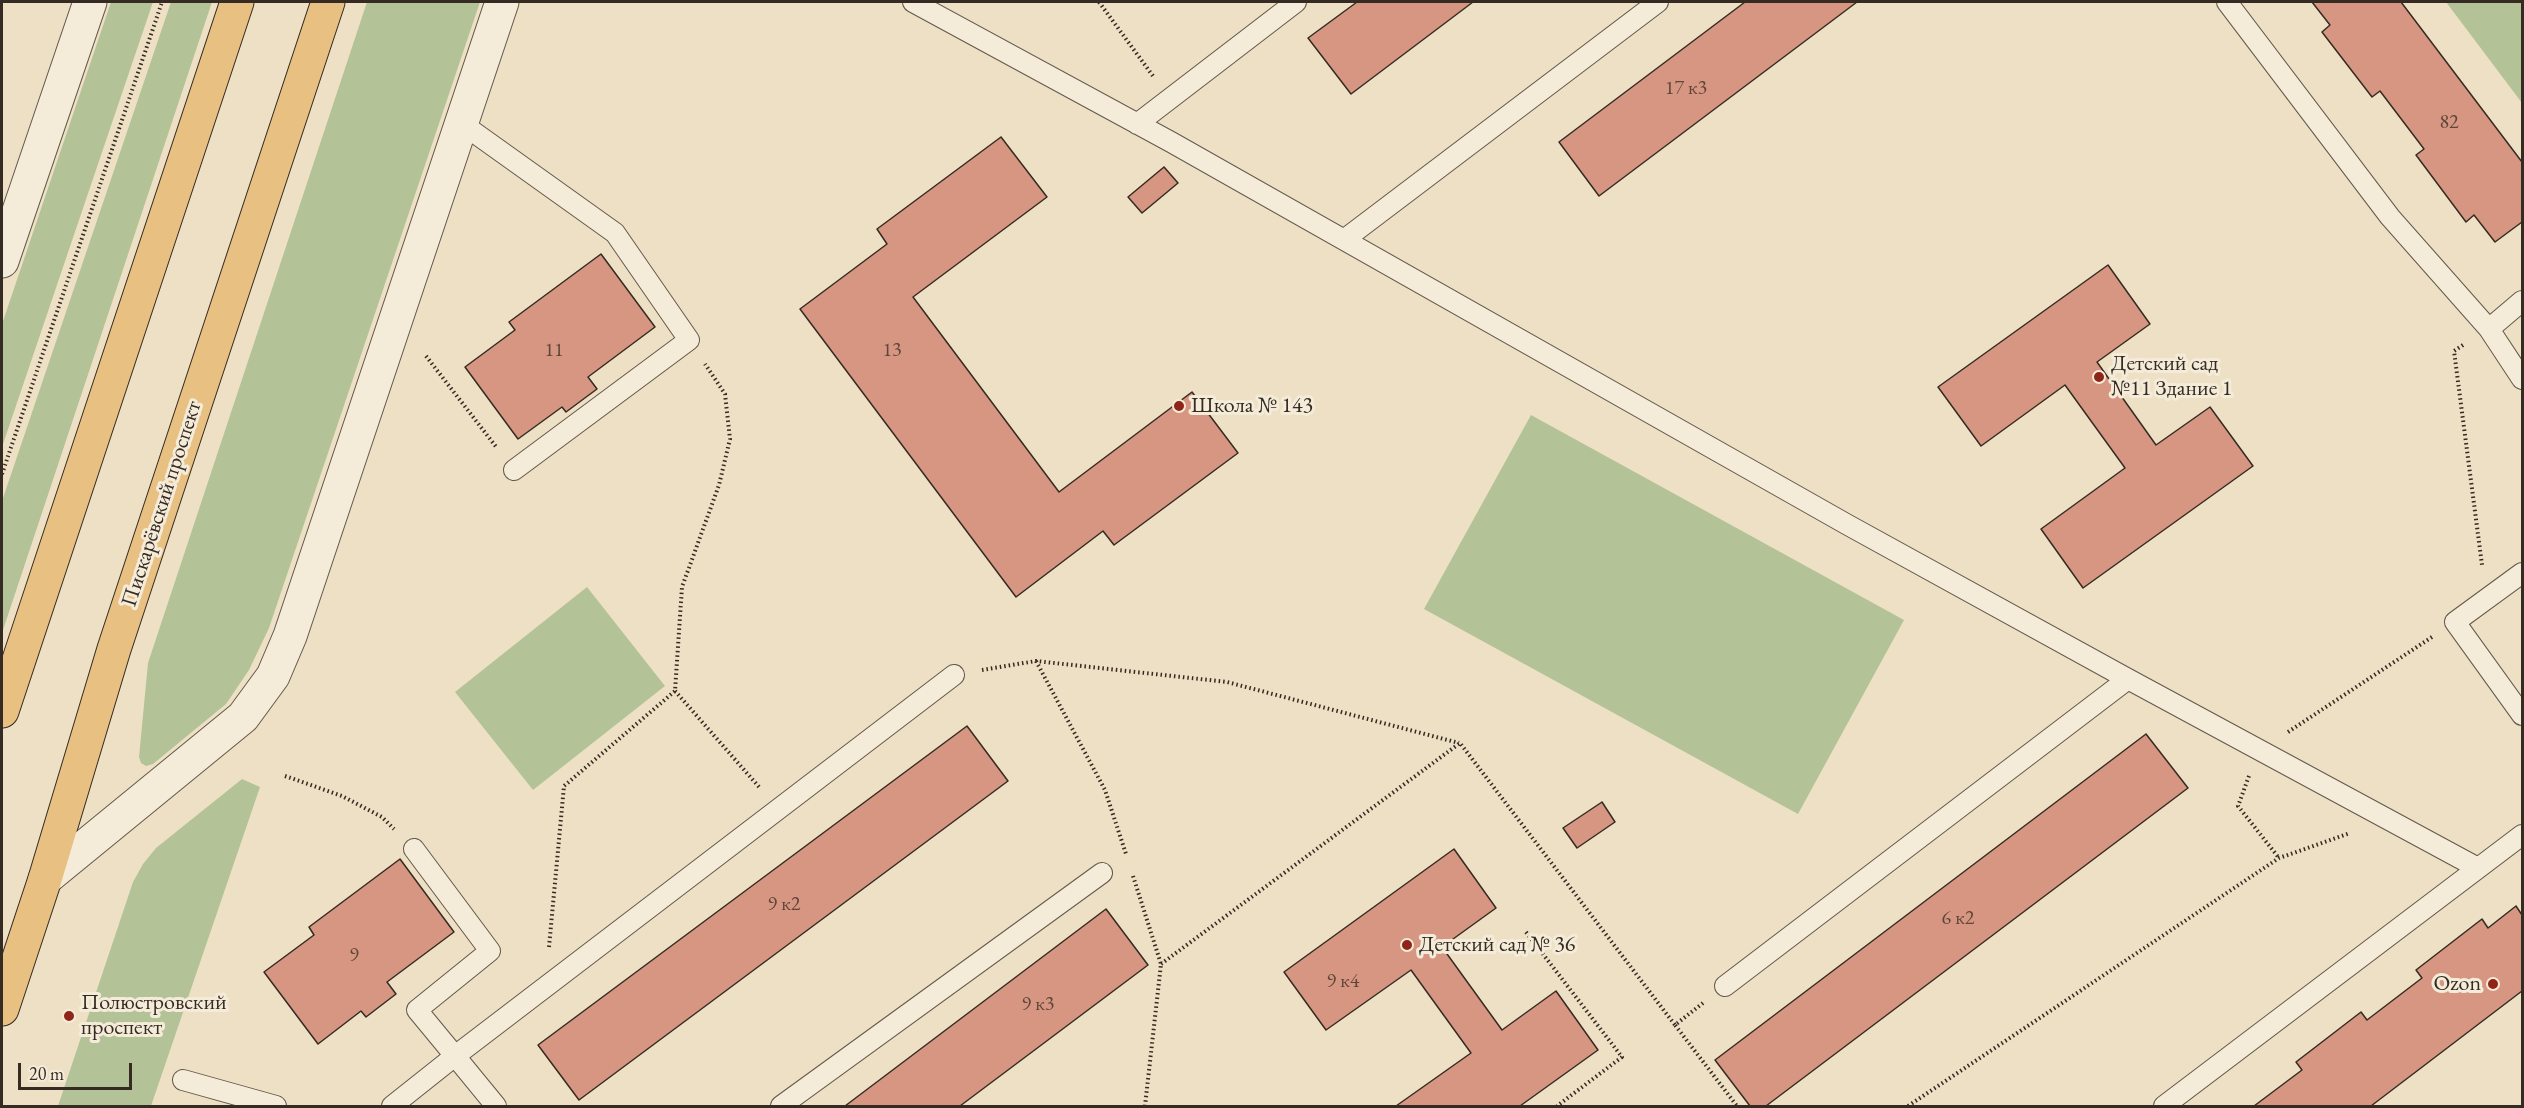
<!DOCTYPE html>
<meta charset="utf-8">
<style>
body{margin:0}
#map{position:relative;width:2524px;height:1108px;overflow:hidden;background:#eee0c4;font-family:"EB Garamond",serif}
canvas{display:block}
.frame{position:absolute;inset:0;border:3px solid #352b23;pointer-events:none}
.scale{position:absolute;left:18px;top:1063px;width:114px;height:27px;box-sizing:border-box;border:3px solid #352b23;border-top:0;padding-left:8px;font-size:18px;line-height:21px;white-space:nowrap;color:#352b23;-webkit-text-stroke:4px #f4ebd9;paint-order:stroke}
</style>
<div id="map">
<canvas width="2524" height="1108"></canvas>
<div class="frame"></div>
<div class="scale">20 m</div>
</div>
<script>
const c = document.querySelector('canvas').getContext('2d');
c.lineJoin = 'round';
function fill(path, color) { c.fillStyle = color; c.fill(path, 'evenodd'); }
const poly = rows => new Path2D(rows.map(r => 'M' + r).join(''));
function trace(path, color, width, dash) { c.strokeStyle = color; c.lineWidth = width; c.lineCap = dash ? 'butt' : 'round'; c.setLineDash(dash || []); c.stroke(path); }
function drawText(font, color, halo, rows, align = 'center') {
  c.font = font + ' "EB Garamond",serif'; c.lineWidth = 6; c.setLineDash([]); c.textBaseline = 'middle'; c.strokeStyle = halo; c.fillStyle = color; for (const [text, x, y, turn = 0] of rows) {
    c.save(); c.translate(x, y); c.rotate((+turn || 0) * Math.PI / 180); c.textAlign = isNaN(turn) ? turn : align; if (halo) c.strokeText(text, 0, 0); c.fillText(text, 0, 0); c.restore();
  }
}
fill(poly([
 [111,2,153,2,2,447,2,324],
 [171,2,212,2,2,633,2,501],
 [367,2,480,2,269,628,249,670,226,704,153,764,146,766,141,763,139,757,148,663],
 [2446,2,2522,2,2522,103],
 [1531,415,1904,620,1798,814,1424,609],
 [587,587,665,686,533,790,455,692],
 [242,779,260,787,151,1106,58,1106,133,882,143,864,156,848]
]), '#b4c397');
const building = poly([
 [1357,2,1473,2,1351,94,1308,38,1357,2],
 [1745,2,1857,2,1599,196,1559,142,1745,2],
 [2312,2,2401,2,2522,162,2522,222,2495,242,2474,215,2466,222,2416,155,2424,149,2380,91,2372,97,2322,32,2330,25,2312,2],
 [1001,137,1047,197,913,297,1059,492,1192,392,1238,453,1114,545,1103,531,1016,597,800,309,887,244,877,229,1001,137],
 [1164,167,1178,183,1142,213,1128,197,1164,167],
 [601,254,655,327,588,377,597,389,566,412,562,407,518,439,465,367,515,330,509,322,601,254],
 [2108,265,2150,324,2097,362,2156,445,2210,407,2253,466,2083,588,2041,529,2125,468,2065,385,1981,446,1938,387,2108,265],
 [967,726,1008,781,579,1100,538,1045,967,726],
 [2146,734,2188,788,1766,1106,1750,1106,1715,1060,2146,734],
 [1602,802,1615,822,1577,848,1563,828,1602,802],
 [1454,849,1496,908,1442,947,1502,1030,1556,991,1598,1050,1520,1106,1396,1106,1471,1053,1411,970,1326,1030,1284,972,1454,849],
 [400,859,454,932,387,982,396,994,366,1017,361,1011,318,1044,264,972,314,935,309,927,400,859],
 [2516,906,2522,915,2522,991,2371,1106,2254,1106,2302,1070,2296,1062,2361,1012,2367,1020,2422,978,2416,970,2482,919,2488,928,2516,906],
 [1106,909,1148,965,960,1106,845,1106,1106,909]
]);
fill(building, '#d79681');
trace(building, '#352b23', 1.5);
const service = poly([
 [913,2,1171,142,1848,525,2128,679,2478,868],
 [2227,2,2390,217,2489,329,2522,379],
 [461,123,615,233,689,340,514,470],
 [1137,124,1296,2],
 [1345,239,1658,2],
 [2489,329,2522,301],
 [2522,573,2455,622,2522,715],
 [1725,986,2128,679],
 [183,1080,276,1106],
 [392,1106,455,1056,417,1010,490,951,414,849],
 [496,1106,455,1056,954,675],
 [781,1106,1102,873],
 [2164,1106,2522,835]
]);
const minor = poly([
 [2,261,90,2],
 [45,879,243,717,273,676,290,636,502,2]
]);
const primary = poly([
 [2,711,237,2],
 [2,1009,45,879,114,649,328,2]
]);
trace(service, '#63584b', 22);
trace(minor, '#63584b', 35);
trace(primary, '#352b23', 35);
trace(poly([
 [1099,2,1153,76],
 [2463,345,2454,351,2482,565],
 [426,356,497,448],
 [2,474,162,2],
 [1036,661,1105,790,1126,854],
 [982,670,1036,661,1227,682,1459,743],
 [675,691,760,788],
 [2288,732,2432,637],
 [285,776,342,796,382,817,394,829],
 [2249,776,2238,806,2279,858],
 [1133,876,1161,964,1145,1106],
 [1526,932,1622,1057,1557,1106],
 [549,947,564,786,675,691,682,587,719,485,730,439,725,394,705,364],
 [1161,964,1460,743,1675,1025],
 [1703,1003,1675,1025,1737,1106],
 [1908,1106,2279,858,2350,833]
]), '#352b23', 4, [1.5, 3]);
trace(service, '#f4ebd9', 20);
trace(minor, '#f4ebd9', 33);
trace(primary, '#e7c082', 33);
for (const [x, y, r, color] of [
 [2099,377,6,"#8f2418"],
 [1179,406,6,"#8f2418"],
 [1407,945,6,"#8f2418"],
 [2493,984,6,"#8f2418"],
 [69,1016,6,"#8f2418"]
]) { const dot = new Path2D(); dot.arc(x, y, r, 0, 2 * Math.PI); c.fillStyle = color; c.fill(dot); trace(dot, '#f4ebd9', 2); }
drawText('20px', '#5e463a', null, [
 ["17 к3",1686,89],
 ["82",2449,123],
 ["11",554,351],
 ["13",892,351],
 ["9 к2",784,905],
 ["6 к2",1958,919],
 ["9",354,956],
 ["9 к4",1343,982],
 ["9 к3",1038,1005]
]);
drawText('22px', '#352b23', '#f4ebd9', [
 ["Детский сад",2111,364],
 ["№11 Здание 1",2111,389],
 ["Школа № 143",1191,406],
 ["Детский сад № 36",1419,945],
 ["Ozon",2481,984,"right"],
 ["Полюстровский",81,1003],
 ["проспект",81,1028]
], 'left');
drawText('22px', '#352b23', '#f4ebd9', [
 ["Пискарёвский проспект",162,504,-72]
]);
</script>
